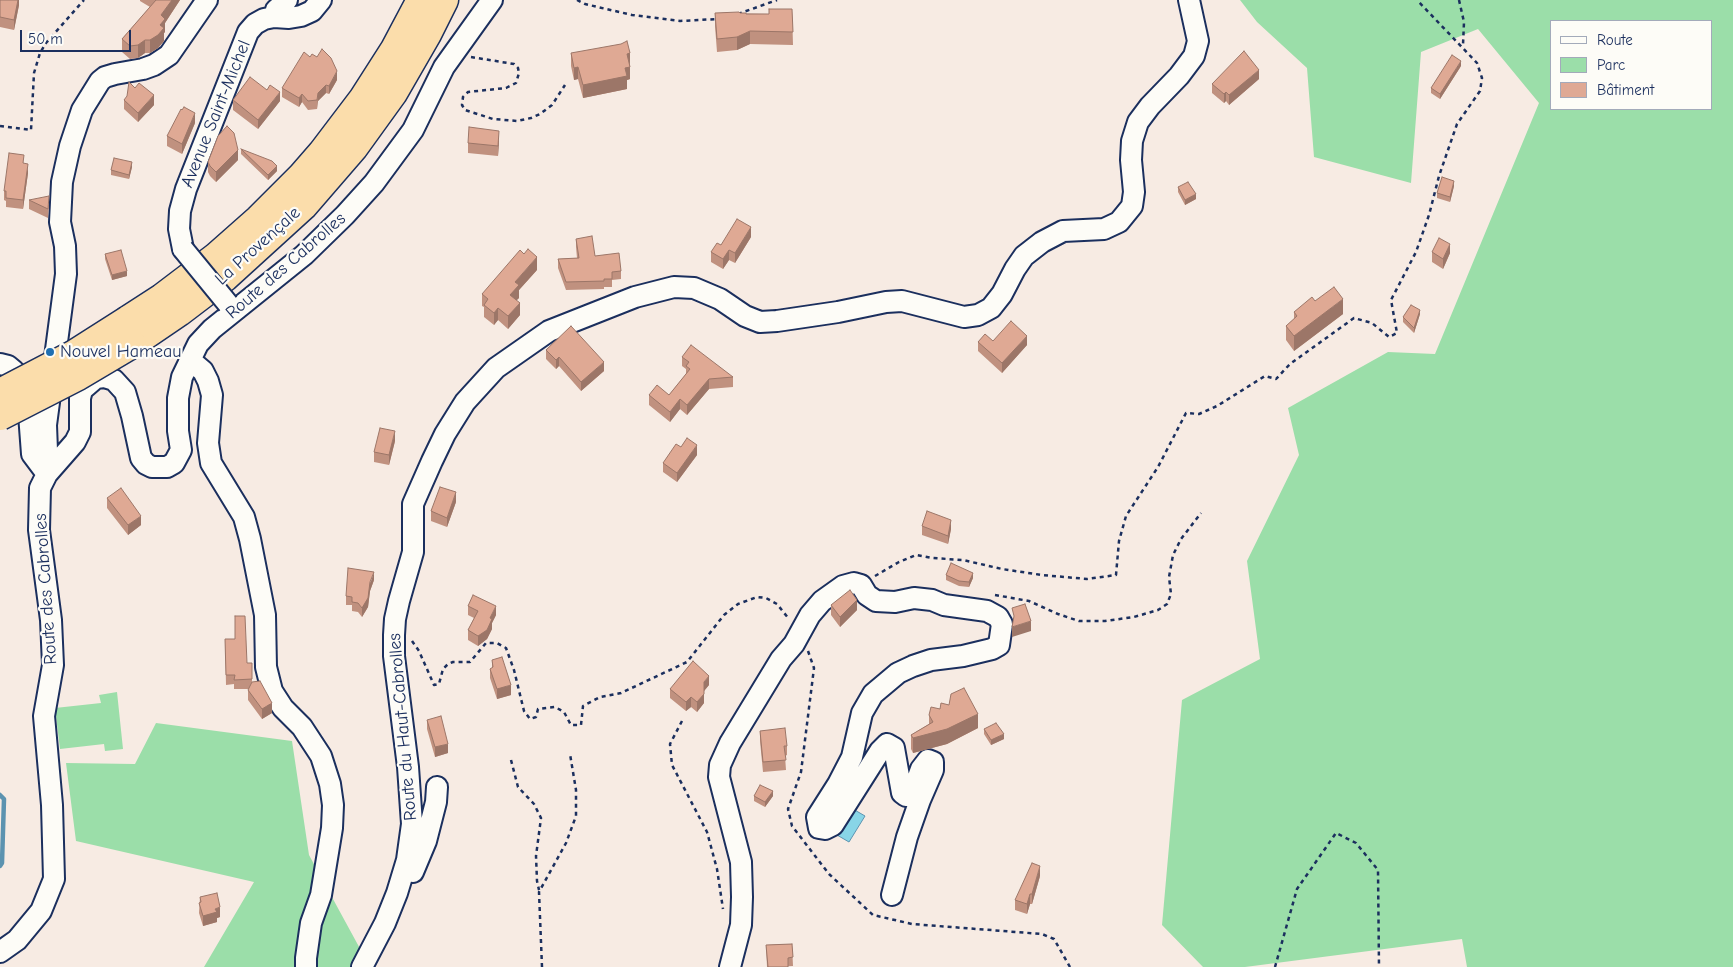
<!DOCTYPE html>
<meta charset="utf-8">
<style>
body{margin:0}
#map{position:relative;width:1733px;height:967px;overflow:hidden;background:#f7ebe3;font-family:"Comic Neue",sans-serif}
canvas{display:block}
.legend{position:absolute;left:1550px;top:20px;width:162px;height:90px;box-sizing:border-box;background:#fdfcf7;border:1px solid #a3aaba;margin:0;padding:6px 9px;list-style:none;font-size:15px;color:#1b2f5e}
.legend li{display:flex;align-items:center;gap:10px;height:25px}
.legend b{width:25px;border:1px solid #a3aaba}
.scale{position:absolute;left:20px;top:30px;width:111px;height:22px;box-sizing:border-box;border:2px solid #1b2f5e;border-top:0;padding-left:6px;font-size:15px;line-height:18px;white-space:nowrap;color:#1b2f5e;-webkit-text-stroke:4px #fdfcf7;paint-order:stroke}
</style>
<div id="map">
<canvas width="1733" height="967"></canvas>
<ul class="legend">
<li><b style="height:6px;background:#fdfcf7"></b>Route</li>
<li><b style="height:14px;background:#9bdea9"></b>Parc</li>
<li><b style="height:14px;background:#dfa994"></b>Bâtiment</li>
</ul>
<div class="scale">50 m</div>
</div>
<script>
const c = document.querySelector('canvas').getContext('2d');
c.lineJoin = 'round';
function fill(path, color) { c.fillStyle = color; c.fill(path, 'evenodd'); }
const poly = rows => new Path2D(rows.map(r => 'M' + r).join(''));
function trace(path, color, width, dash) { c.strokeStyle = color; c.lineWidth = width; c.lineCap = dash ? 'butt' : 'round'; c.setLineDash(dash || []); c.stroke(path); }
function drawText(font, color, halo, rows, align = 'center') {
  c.font = font + ' "Comic Neue",sans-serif'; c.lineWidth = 4.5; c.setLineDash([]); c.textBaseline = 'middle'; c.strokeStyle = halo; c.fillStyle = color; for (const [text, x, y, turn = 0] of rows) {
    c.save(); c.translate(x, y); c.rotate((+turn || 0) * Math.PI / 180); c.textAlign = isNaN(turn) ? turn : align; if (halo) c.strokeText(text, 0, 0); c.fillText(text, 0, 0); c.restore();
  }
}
fill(poly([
 [1240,0,1733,0,1733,967,1467,967,1462,939,1245,967,1203,967,1162,925,1182,700,1260,659,1247,561,1299,455,1288,408,1388,352,1435,354,1539,103,1478,29,1421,52,1411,183,1314,157,1307,68,1257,22],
 [1552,21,1712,21,1712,109,1552,109],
 [117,692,123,749,105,751,104,744,60,749,55,708,101,703,99,695],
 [156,723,292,741,309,855,370,967,204,967,254,882,76,841,66,763,135,764]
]), '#9bdea9');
const water = poly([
 [853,809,865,816,849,842,837,835,853,809]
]);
fill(water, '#88d5e7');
trace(water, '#5c93b0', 1);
trace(poly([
 [0,795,4,799,2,863,0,866]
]), '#5c93b0', 4.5);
const minor = poly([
 [274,17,276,10,287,0],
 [183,249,179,229,180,211,186,189,248,32,255,24,264,19,274,17,289,18,301,16,312,11,321,0],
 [190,360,203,371,208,381,212,395,208,443,211,463,244,517,250,539,265,615,266,667,272,691,283,708,302,727,321,756,330,784,333,805,332,828,321,895,311,923,306,958,306,967],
 [0,364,8,366,14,371,29,414,32,454,47,474],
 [54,464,47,451,46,425,66,274,65,246,60,222,62,182,70,146,82,110,100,81,105,77,115,74,143,69,154,65,169,55,207,0],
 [413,872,426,841,436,802,437,787],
 [0,952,17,940,41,911,54,879,52,805,44,716,53,665,51,620,39,530,40,488,47,474,75,442,80,432,80,398,82,390,96,378,104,377,114,380,125,392,132,416,141,458,146,464,152,467,167,467,174,463,181,450,178,431,178,398,182,377,198,344,212,329,304,255,345,215,374,183,413,130,444,67,492,0],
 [362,967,385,923,397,893,407,860,412,824,408,767,394,656,394,635,395,619,399,601,413,552,413,504,432,461,445,434,465,402,496,368,549,331,635,297,674,287,694,288,720,299,745,316,760,322,777,321,838,312,886,302,902,301,964,317,978,315,991,308,1002,294,1015,269,1024,256,1042,242,1063,231,1104,229,1119,222,1132,206,1134,192,1131,160,1132,141,1138,122,1150,106,1179,76,1194,56,1198,41,1189,0],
 [730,967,741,925,742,897,741,862,719,777,720,765,730,743,781,659,794,644,810,615,822,601,843,586,854,583,861,585,867,595,876,601,895,602,914,598,932,600,944,605,987,611,998,617,1002,624,999,645,992,649,963,656,931,660,913,666,898,673,873,694,862,713,852,757,838,784,817,817,819,828,825,829,833,825,880,751,887,744,894,748,902,793,906,796,912,794,921,769,928,760,933,762,933,770,920,800,907,837,892,895]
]);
const highway = poly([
 [128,320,162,298,216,257,259,219,302,176,322,153,363,99,395,49,421,0],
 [132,344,179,312,225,277,303,206,354,147,393,93,427,34,444,0]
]);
trace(minor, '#1b2f5e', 24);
trace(highway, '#1b2f5e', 31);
trace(poly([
 [577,0,585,4,632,15,680,21,718,19],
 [1459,0,1464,22,1463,45],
 [738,14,777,0],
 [471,57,514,64,518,68,519,73,516,83,506,88,468,92,463,97,462,105,465,110,493,119,517,121,531,118,540,114,552,105,565,85],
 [0,126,31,130,34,73,40,53,46,43,84,0],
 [875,576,899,562,916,555,932,558,963,560,1002,569,1042,575,1087,579,1116,575,1119,541,1126,516,1158,467,1186,413,1199,414,1217,406,1265,376,1276,379,1290,364,1354,318,1372,323,1389,337,1397,333,1391,300,1416,252,1429,215,1439,176,1457,124,1480,91,1482,78,1477,63,1417,0],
 [995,595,1029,601,1058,614,1079,621,1105,621,1134,617,1158,610,1167,604,1171,594,1169,577,1173,555,1181,539,1201,513],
 [412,641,419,651,434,685,439,684,443,669,448,664,453,662,470,662,486,643,497,643,506,648,514,670,524,711,530,719,536,717,538,709,555,707,564,712,571,725,581,725,583,706,600,697,621,693,687,662,724,615,738,604,757,597,766,598,777,604,789,619],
 [808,651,814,668,801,772,788,809,792,826,829,874,873,915,912,924,1042,934,1054,939,1070,967],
 [682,721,670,744,672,765,707,832,717,869,723,909],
 [511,760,518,787,534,804,541,818,536,856,537,881,539,890],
 [542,967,539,892,566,843,576,816,576,790,570,754],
 [1275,967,1297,889,1336,833,1356,843,1378,870,1379,967]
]), '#1b2f5e', 2.5, [4, 4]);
trace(minor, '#fdfcf7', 20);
trace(highway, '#fbddab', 28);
const minorBridge = poly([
 [183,249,228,304]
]);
const highwayBridge = poly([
 [0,393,73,355,128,320],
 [0,416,78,376,132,344]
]);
trace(minorBridge, '#1b2f5e', 24, []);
trace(highwayBridge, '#1b2f5e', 31, []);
trace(minorBridge, '#fdfcf7', 20);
trace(highwayBridge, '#fbddab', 28);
fill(poly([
 [0,0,19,0,19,5,14,30,0,27],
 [140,0,180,0,165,23,165,32,164,33,164,41,158,48,150,53,145,53,138,58,130,59,122,52,122,39,150,7,140,1],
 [792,9,793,45,750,44,737,50,717,52,715,26,715,13,769,14],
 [571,53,630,53,630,79,627,80,627,89,583,98,578,79,574,80,571,66],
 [1461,66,1440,99,1431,93,1431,88],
 [1259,79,1229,105,1226,101,1224,103,1212,93,1212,84],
 [337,80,329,94,326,93,318,101,317,109,308,110,302,102,299,107,282,97,282,88],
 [124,100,154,105,138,122,124,109],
 [233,100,280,101,258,129,233,110],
 [195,123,182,154,167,146,167,136],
 [499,141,498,156,468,153,468,143],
 [241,149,277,171,268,180,241,154],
 [238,160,216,182,210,176,208,172,208,162],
 [24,163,28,173,23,209,6,207,6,201,4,200,4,191],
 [132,167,129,179,111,175,111,170],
 [1454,186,1450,202,1437,198,1437,193],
 [1178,187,1196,199,1185,205,1178,192],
 [29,200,49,205,48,218,29,209],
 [751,237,735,263,729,260,723,269,711,262,711,252,721,245],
 [576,239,595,256,621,271,621,279,612,280,612,287,604,287,604,289,566,290,558,268,558,259,577,258,576,247],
 [1432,252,1450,253,1443,269,1432,262],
 [105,254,127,276,112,280,105,259],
 [537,270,519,290,519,298,516,300,520,315,508,329,498,320,494,325,484,317,484,307,482,306,482,294],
 [1315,301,1343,314,1294,351,1286,340,1286,326,1294,319,1294,312],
 [1420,314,1414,333,1403,322,1403,317],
 [993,341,1027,345,1002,373,978,351,978,342],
 [546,350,604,371,581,391,559,366,556,369,546,359],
 [682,357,733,377,733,387,709,389,687,415,680,409,670,422,649,405,649,395,669,395,686,374,686,369,682,366],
 [395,441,389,465,374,462,374,452],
 [681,447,697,455,677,482,663,472,663,463],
 [107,498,141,525,128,535,107,508],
 [456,502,447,527,431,521,431,511],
 [922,526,951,529,948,544,922,535],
 [946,575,973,578,969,587,959,586,946,580],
 [374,580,370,591,368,607,362,617,358,612,352,611,352,605,346,605,346,596],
 [831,605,857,610,840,627,831,615],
 [468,606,496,615,492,623,492,629,487,639,478,646,468,640,468,630,474,618,468,615],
 [225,639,247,663,252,663,252,684,272,713,262,719,248,700,248,690,249,689,234,689,234,684,226,685],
 [492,660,511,695,497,699,490,678,490,669,492,668],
 [709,685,704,691,704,703,697,712,691,707,686,711,670,698,670,689],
 [929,715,978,728,947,744,913,753,911,749,911,735,929,724],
 [427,720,448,753,435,757,427,729],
 [984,729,1004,739,991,745,984,734],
 [760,731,787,746,787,755,785,756,786,770,763,772,760,741],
 [754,796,773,796,765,807,754,801],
 [1040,876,1032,904,1030,904,1027,914,1015,910,1015,900],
 [200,897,220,917,217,918,217,922,203,926,199,913],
 [792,944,793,966,767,967,766,945]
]), '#c0917f');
fill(poly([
 [18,0,19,0,19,5,14,30,14,20],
 [172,0,180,0,165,23,165,32,164,33,164,41,158,48,150,53,150,40,161,15],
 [750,31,750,44,737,50,737,37],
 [145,40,145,53,138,58,138,45],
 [630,53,630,79,627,80,627,89,583,98,583,85,625,68,627,54],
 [1461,61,1461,66,1440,99,1440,94],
 [578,67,578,79,574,80,574,68],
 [1259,70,1259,79,1229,105,1229,95],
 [337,71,337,80,329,94,329,86],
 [326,85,326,93,318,101,317,109,318,93],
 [280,92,280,101,258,129,258,120],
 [1226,92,1226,101,1224,103,1224,94],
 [302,94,302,102,299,107,299,98],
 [154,95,154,105,138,122,138,113],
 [195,113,195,123,182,154,182,144],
 [499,131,499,141,498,156,498,146],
 [238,150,238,160,216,182,216,172],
 [132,162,132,167,129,179,129,175],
 [28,164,28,173,23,209,23,200],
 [277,166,277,171,268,180,268,175],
 [1454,181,1454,186,1450,202,1450,197],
 [1196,194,1196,199,1185,205,1185,200],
 [751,227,751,237,735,263,735,253],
 [1450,244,1450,253,1443,269,1443,259],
 [729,250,729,260,723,269,723,259],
 [537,257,537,270,519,290,519,298,510,307,510,295,515,282],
 [127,271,127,276,112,280,112,275],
 [1343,299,1343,314,1294,351,1294,336],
 [520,303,520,315,508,329,508,316],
 [498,308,498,320,494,325,494,313],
 [1420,310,1420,314,1414,333,1414,328],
 [1027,336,1027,345,1002,373,1002,363],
 [559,357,559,366,556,369,556,360],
 [604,362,604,371,581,391,581,382],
 [709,379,709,389,687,415,687,405],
 [680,399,680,409,670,422,670,412],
 [395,431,395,441,389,465,389,455],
 [697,445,697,455,677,482,677,473],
 [456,492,456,502,447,527,447,518],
 [141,516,141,525,128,535,128,525],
 [951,520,951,529,948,544,948,536],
 [374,572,374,580,370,591,368,607,362,617,362,608],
 [973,573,973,578,969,587,969,582],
 [857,600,857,610,840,627,840,617],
 [496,606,496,615,492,623,492,629,487,639,478,646,478,636,490,618],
 [1031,621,1031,631,1012,637,1012,627],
 [709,676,709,685,704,691,704,682],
 [511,685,511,695,497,699,497,689],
 [704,694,704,703,697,712,697,702],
 [691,697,691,707,686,711,686,702],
 [272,703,272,713,262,719,262,709],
 [978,714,978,728,947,744,913,753,913,738],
 [1004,734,1004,739,991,745,991,740],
 [448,744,448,753,435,757,435,747],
 [773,791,773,796,765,807,765,802],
 [1040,866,1040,876,1032,904,1032,894],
 [1030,894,1030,904,1027,914,1027,904],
 [220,907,220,917,217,918,217,922,203,926,203,916,215,909]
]), '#9c7668');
const building = poly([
 [0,0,18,0,14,20,0,17,0,0],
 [156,0,172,0,161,15,165,19,160,25,164,28,158,35,150,40,145,40,138,45,130,46,122,39,156,0],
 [769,9,792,9,793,32,750,31,737,37,717,39,715,13,739,12,740,13,746,13,746,14,769,14,769,9],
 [627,41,630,53,627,54,630,67,625,68,627,76,583,85,578,67,574,68,571,53,621,44,627,41],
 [322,49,331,58,337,71,329,86,326,85,318,93,317,100,308,101,302,94,299,98,282,88,304,52,310,57,312,54,317,57,322,49],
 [1244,51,1259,70,1229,95,1226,92,1224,94,1212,84,1244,51],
 [1452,55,1461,61,1440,94,1431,88,1452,55],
 [250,77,267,90,270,85,280,92,258,120,233,100,250,77],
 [129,82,135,88,139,83,154,95,138,113,124,100,127,96,129,82],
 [184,107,195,113,182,144,167,136,181,109,182,110,184,107],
 [227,126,234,133,238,150,216,172,210,166,208,162,218,136,227,126],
 [469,127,499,131,498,146,468,143,469,127],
 [241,149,272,161,277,166,268,175,241,149],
 [9,153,24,155,23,163,28,164,23,200,6,198,6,191,4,191,9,153],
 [114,158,132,162,129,175,111,170,114,158],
 [1442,177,1454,181,1450,197,1437,193,1442,177],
 [1188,182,1196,194,1185,200,1178,187,1188,182],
 [49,196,48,209,29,200,49,196],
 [737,219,751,227,735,253,729,250,723,259,711,252,717,243,721,245,737,219],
 [592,236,595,256,619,253,621,271,612,272,612,279,604,279,604,281,566,282,558,259,579,258,576,239,592,236],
 [1439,238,1450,244,1443,259,1432,252,1439,238],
 [528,249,537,257,515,282,519,285,510,295,520,303,508,316,498,308,494,313,484,305,488,299,482,294,520,250,524,254,528,249],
 [121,250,127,271,112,275,105,254,121,250],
 [1334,287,1343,299,1294,336,1286,326,1297,316,1294,312,1312,297,1315,301,1334,287],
 [1411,305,1420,310,1414,328,1403,317,1411,305],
 [1011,321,1027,336,1002,363,978,342,985,334,993,341,1011,321],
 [571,326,604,362,581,382,559,357,556,360,546,350,571,326],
 [691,345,733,377,709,379,687,405,680,399,670,412,649,395,657,385,669,395,690,369,686,366,689,362,682,357,691,345],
 [380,428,395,431,389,455,374,452,380,428],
 [687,438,697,445,677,473,663,463,676,444,681,447,687,438],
 [440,487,456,492,447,518,431,511,440,487],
 [121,488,141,516,128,525,107,498,121,488],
 [927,511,951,520,948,536,922,526,927,511],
 [951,563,973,573,969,582,959,581,946,575,951,563],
 [348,568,374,572,370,582,368,598,362,608,358,603,352,602,352,597,346,596,348,568],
 [850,590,857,600,840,617,831,605,850,590],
 [473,595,496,606,490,618,492,619,487,630,478,636,468,630,478,611,468,606,473,595],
 [1025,604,1031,621,1012,627,1014,616,1012,608,1025,604],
 [235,616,245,616,247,663,252,663,252,679,234,680,235,675,226,675,225,639,235,639,235,616],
 [502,657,511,685,497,689,490,669,493,667,492,660,502,657],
 [693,661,709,676,704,682,704,694,697,702,691,697,686,702,670,689,693,661],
 [260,681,272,703,262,709,248,690,252,682,260,681],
 [964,688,978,714,947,729,913,738,911,735,933,722,929,715,931,707,940,709,941,703,949,705,951,694,964,688],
 [441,716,448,744,435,747,427,720,441,716],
 [996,723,1004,734,991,740,984,729,996,723],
 [785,728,787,746,784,746,786,760,763,762,760,731,785,728],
 [760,785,773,791,765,802,754,796,760,785],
 [1032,863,1040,866,1032,894,1030,894,1027,904,1015,900,1032,863],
 [217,893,220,907,215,909,217,912,203,916,199,903,201,902,200,897,217,893],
 [792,944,793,957,788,958,788,967,768,967,766,945,792,944]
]);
fill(building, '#dfa994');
trace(building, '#9c7668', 1);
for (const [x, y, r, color] of [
 [50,352,5,"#1f6fb2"]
]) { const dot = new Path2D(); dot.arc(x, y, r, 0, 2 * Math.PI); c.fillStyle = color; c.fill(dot); trace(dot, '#fdfcf7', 2); }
drawText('18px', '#1b2f5e', '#fdfcf7', [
 ["Avenue Saint-Michel",216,114,-68],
 ["La Provençale",258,246,-42],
 ["Route des Cabrolles",286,266,-41],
 ["Route des Cabrolles",46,589,-94],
 ["Route du Haut-Cabrolles",403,727,-95]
]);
drawText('18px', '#1b2f5e', '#fdfcf7', [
 ["Nouvel Hameau",60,352]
], 'left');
</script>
